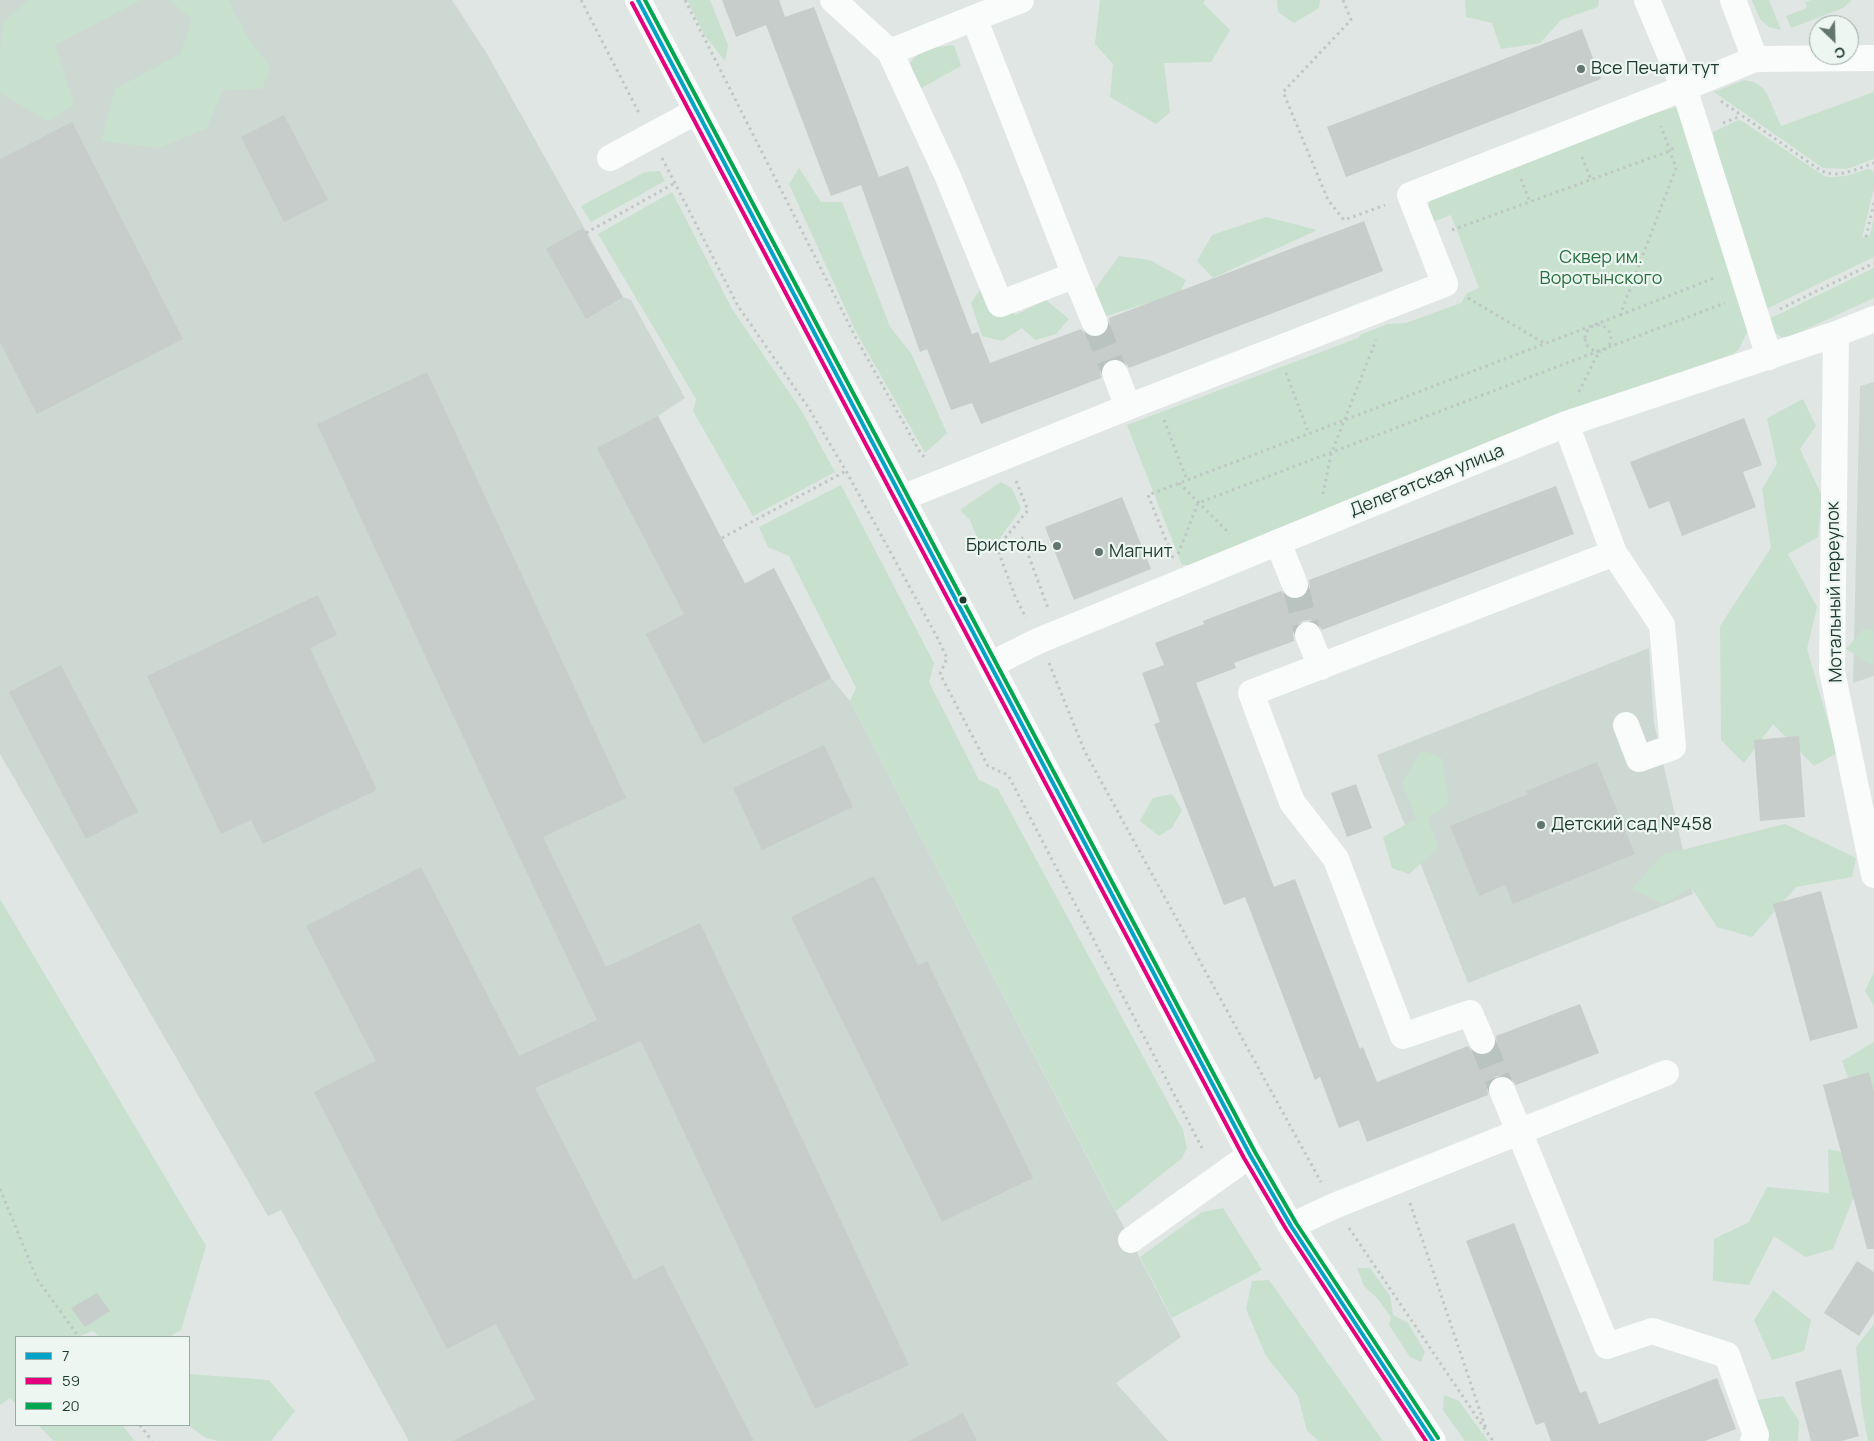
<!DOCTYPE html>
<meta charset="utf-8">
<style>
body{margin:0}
#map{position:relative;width:1874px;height:1441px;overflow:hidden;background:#e0e6e3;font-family:Manrope,sans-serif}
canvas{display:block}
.legend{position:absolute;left:15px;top:1336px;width:175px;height:90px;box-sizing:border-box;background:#edf6f1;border:1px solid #9aaaa4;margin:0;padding:6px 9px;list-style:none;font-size:15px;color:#1e3930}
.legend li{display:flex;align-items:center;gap:10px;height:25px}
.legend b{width:25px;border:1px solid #9aaaa4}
.north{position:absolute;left:1809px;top:15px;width:50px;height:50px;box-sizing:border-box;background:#edf6f1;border:1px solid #9aaaa4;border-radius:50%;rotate:156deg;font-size:14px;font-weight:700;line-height:20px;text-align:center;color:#1e3930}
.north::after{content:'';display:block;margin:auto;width:18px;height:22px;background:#62766f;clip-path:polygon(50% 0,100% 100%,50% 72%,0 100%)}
</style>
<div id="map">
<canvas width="1874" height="1441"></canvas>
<ul class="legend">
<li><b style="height:6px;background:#02a3c6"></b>7</li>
<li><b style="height:6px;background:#e5007d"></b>59</li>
<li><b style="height:6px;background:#00a651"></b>20</li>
</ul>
<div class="north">С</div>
</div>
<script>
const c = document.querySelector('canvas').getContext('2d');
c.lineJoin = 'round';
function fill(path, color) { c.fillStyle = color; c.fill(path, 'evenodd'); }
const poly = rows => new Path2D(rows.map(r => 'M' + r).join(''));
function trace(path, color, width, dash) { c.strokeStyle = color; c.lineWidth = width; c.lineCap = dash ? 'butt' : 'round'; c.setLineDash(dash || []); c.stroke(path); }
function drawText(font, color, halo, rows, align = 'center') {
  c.font = font + ' Manrope,sans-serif'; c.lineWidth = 4.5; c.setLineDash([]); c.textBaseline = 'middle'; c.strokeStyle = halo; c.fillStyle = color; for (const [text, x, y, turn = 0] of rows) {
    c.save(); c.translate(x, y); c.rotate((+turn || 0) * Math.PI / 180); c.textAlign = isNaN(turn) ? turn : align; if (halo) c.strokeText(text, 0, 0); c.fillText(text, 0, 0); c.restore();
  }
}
fill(poly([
 [0,0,452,0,486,52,623,297,631,300,685,398,658,416,745,583,774,568,831,678,850,701,1181,1337,1116,1383,1168,1441,409,1441,281,1210,268,1216,0,754],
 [1874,382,1874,676,1853,683,1860,386],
 [1649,648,1654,723,1693,894,1468,983,1377,755]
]), '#cdd8d3');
fill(poly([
 [29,0,141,0,55,45,74,104,49,122,0,93,0,48,3,22],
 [170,0,228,0,247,36,271,68,262,89,223,90,207,128,159,148,101,141,115,89,180,54,192,20],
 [687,0,710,0,728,45,725,61,705,36],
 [1100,0,1205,0,1203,3,1230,30,1211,62,1164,63,1170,112,1156,124,1110,97,1113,64,1095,44],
 [1277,0,1320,0,1319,8,1294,23,1278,12],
 [1465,0,1599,0,1598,7,1561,20,1540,43,1501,49,1492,23,1466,17],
 [1752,0,1769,0,1781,30,1769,27,1760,19],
 [1811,0,1852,0,1843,8,1791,28,1786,16,1807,8,1805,2],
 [954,45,961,66,918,90,905,69,922,49],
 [1744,80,1754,82,1763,88,1768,96,1781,126,1874,92,1874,159,1847,169,1823,168,1714,92],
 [1676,107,1680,112,1747,320,1747,332,1739,349,1733,354,1546,418,1189,565,1182,565,1127,425,1358,338,1360,335,1388,324,1406,323,1461,303,1467,293,1479,288,1451,215,1435,221,1430,221,1426,212,1430,201,1649,115],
 [1738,120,1742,121,1824,176,1830,177,1846,176,1868,169,1872,170,1874,172,1874,188,1862,238,1870,235,1874,217,1874,257,1764,310,1718,167,1713,132],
 [799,168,821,202,842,202,890,327,911,353,947,433,925,453,856,332,789,184],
 [660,171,665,181,591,222,581,206,645,172],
 [672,192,732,309,801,410,835,472,753,516,693,411,696,399,598,234],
 [1266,217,1317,230,1213,278,1197,261,1212,235],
 [1119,256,1150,260,1186,280,1180,293,1103,317,1086,302],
 [1874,268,1874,298,1789,337,1781,337,1778,335,1772,329,1767,320],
 [981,289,1003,291,1015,315,1046,300,1069,319,1056,334,1035,340,1022,328,1002,341,982,336,971,303],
 [1803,399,1816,426,1800,449,1822,496,1818,537,1788,554,1817,607,1807,649,1837,753,1814,766,1773,724,1744,763,1721,740,1720,626,1771,548,1762,489,1777,464,1767,418],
 [1001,482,1012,488,1021,509,997,542,981,548,970,520,960,510],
 [841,485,934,663,929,682,979,780,998,789,1183,1130,1187,1148,1182,1158,1116,1211,850,701,856,688,789,556,768,547,759,527],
 [1864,628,1874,631,1873,665,1846,649],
 [1422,750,1442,758,1449,804,1428,818,1438,848,1409,874,1392,868,1383,837,1416,819,1402,782],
 [1172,794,1182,810,1172,828,1159,836,1140,821,1153,798],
 [1785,824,1856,858,1852,877,1796,887,1752,937,1717,927,1691,887,1663,904,1632,889,1662,855],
 [0,899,206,1246,181,1330,169,1337,99,1337,93,1331,77,1337,16,1337,16,1404,10,1398,0,1405],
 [1874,972,1874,1006,1865,991],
 [1874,1042,1874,1093,1851,1086,1842,1061],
 [1828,1149,1850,1154,1859,1184,1833,1249,1805,1257,1774,1236,1749,1285,1713,1281,1714,1239,1749,1222,1767,1187,1829,1193],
 [1223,1208,1262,1270,1172,1318,1140,1257,1202,1212],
 [1357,1268,1370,1268,1390,1296,1393,1315,1408,1323,1425,1352,1421,1362,1410,1357,1389,1325,1391,1317,1378,1299,1364,1286],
 [1269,1280,1383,1441,1319,1441,1307,1431,1298,1396,1266,1356,1246,1309,1252,1281],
 [1773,1290,1811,1320,1804,1351,1772,1360,1754,1320],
 [1874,1324,1874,1441,1868,1441,1862,1409,1856,1347],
 [189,1374,269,1380,295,1411,271,1441,219,1441,206,1438,188,1425],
 [1444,1395,1459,1401,1488,1441,1465,1441,1443,1410],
 [1783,1396,1799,1421,1798,1441,1770,1441,1758,1423,1757,1400],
 [38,1425,122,1425,135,1441,54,1441]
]), '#c8e0ce');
fill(poly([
 [722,0,779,0,785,17,814,7,879,177,908,166,972,334,978,332,990,363,1081,329,1086,335,1094,338,1100,337,1107,332,1110,325,1109,318,1364,221,1383,271,1129,368,1124,361,1118,358,1110,359,1103,364,1100,371,1101,378,981,424,972,403,951,410,927,349,920,352,861,185,831,196,766,25,736,37],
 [1582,29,1601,79,1346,177,1327,127],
 [284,115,328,200,284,222,241,137],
 [72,122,183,339,37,414,0,342,0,159],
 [583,228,623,297,586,319,546,249],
 [427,372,626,798,543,837,574,901,606,967,700,923,909,1365,815,1409,641,1041,535,1088,634,1280,663,1265,754,1441,453,1441,535,1399,496,1324,447,1349,314,1092,376,1061,306,926,421,867,519,1056,597,1020,516,850,317,424],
 [658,416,745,584,774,568,831,678,703,744,646,634,684,614,597,448],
 [1744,418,1762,465,1743,472,1756,507,1682,536,1669,501,1649,509,1630,462],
 [1556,486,1574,534,1322,630,1317,623,1310,620,1303,621,1296,626,1293,633,1294,641,1234,663,1236,668,1196,683,1274,887,1295,879,1360,1049,1363,1047,1377,1082,1468,1046,1473,1053,1480,1056,1487,1055,1494,1050,1497,1043,1496,1036,1580,1004,1599,1053,1516,1085,1511,1078,1504,1075,1497,1076,1490,1081,1487,1088,1488,1095,1367,1142,1359,1120,1339,1128,1320,1077,1315,1080,1245,897,1224,905,1154,724,1160,722,1142,673,1164,665,1155,643,1204,624,1203,621,1281,591,1285,596,1292,600,1300,599,1307,594,1310,587,1309,580],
 [1122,497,1151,569,1074,600,1045,527],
 [318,595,337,635,310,648,377,790,263,844,251,820,221,834,147,676],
 [61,665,138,812,86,839,9,692],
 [1799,736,1805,817,1760,821,1754,740],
 [824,745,853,807,762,850,733,788],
 [1597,762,1635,854,1513,904,1505,885,1479,896,1450,826,1528,794,1526,791],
 [1356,784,1372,828,1347,837,1331,793],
 [874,876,918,965,927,961,1033,1178,942,1222,791,917],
 [1821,891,1858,1028,1810,1041,1773,904],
 [1869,1072,1874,1093,1874,1249,1867,1249,1823,1085],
 [1514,1223,1580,1393,1586,1391,1599,1424,1717,1378,1736,1429,1705,1441,1551,1441,1544,1422,1536,1425,1466,1241],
 [1857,1261,1874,1272,1874,1313,1859,1336,1824,1313],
 [97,1293,110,1311,85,1327,71,1308],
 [1841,1369,1859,1436,1842,1441,1811,1441,1795,1382],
 [963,1413,977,1441,909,1441]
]), '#c7cdca');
trace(poly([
 [1095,323,1115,373],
 [1295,585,1308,635],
 [1482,1041,1502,1090]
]), '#b9c3bf', 26, [26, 13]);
trace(poly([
 [581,0,639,113],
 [685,0,857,340,921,454,927,459],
 [1343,0,1351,20,1283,92,1328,200,1344,220,1385,205],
 [1721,101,1817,168,1826,173,1839,174,1852,171,1874,163],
 [1723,123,1741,116],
 [1582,157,1591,180],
 [662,158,738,306,808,407,846,471,937,637,947,658,940,674,988,766,1008,775,1202,1148],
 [1521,179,1530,202],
 [1452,230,1670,151,1675,146],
 [586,233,675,183],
 [1866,237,1874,203],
 [1468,298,1544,343],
 [1780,309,1874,263],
 [1620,315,1717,277],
 '1585 338a13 13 0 1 1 26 0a13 13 0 1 1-26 0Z',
 [1286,373,1309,434],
 [1579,392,1596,357,1601,352],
 [1164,420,1187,480],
 [1016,481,1028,510,997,548,1015,596,1026,618],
 [1179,483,1230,534],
 [1323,494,1331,454,1376,340],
 [722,538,846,471],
 [997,547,1022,538,1048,608],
 [1178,554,1198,503,1725,303],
 [1173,558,1148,495,1620,315,1676,168,1661,126],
 [1049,663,1085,752,1321,1182],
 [0,1189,37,1279,79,1337],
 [1410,1203,1486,1429],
 [1349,1228,1493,1441],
 [140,1425,152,1441]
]), '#bfc7c5', 3, [2.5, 4]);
trace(poly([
 [638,0,1250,1155,1291,1226,1433,1441],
 [833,0,890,52,948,177,1000,304,1075,275,974,18,1021,0],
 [1647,0,1684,88,1755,59,1874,58],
 [1733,0,1755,59],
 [890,52,974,18],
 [610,158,697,111],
 [1075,275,1095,323],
 [1836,334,1832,671,1874,875],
 [1115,373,1128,407],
 [902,498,1128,407,1445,284,1410,195,1684,88,1769,357],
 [1278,542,1295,585],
 [1614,553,1662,625,1673,747,1639,759,1626,725],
 [1308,635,1321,667],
 [990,665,1038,641,1566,424,1836,334,1874,319],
 [1482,1041,1470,1013,1403,1036,1336,859,1292,802,1251,693,1614,553,1566,424],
 [1502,1090,1607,1346,1652,1331,1727,1355,1756,1435,1753,1441],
 [1291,1226,1334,1206,1666,1073],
 [1131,1240,1250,1155]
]), '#fafbfb', 26);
trace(poly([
 [638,0,1250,1155,1291,1226,1433,1441]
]), '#02a3c6', 4);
trace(poly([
 [632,3,1244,1158,1286,1229,1426,1441]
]), '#e5007d', 4);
trace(poly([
 [645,0,1255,1152,1296,1223,1438,1438]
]), '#00a651', 4);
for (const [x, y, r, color] of [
 [1581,69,5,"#62766f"],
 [1057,546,5,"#62766f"],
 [1099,552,5,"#62766f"],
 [963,600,4.5,"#1e3930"],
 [1541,825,5,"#62766f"]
]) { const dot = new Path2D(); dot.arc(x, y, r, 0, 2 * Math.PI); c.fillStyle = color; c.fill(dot); trace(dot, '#edf6f1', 2); }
drawText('18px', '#1e3930', '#edf6f1', [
 ["Все Печати тут",1591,69],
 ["Бристоль",1047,546,"right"],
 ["Магнит",1109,552],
 ["Детский сад №458",1551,825]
], 'left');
drawText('18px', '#287040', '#edf6f1', [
 ["Сквер им.",1601,258],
 ["Воротынского",1601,279]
]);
drawText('18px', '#1e3930', '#edf6f1', [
 ["Делегатская улица",1427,481,-22],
 ["Мотальный переулок",1835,592,-91]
]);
</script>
